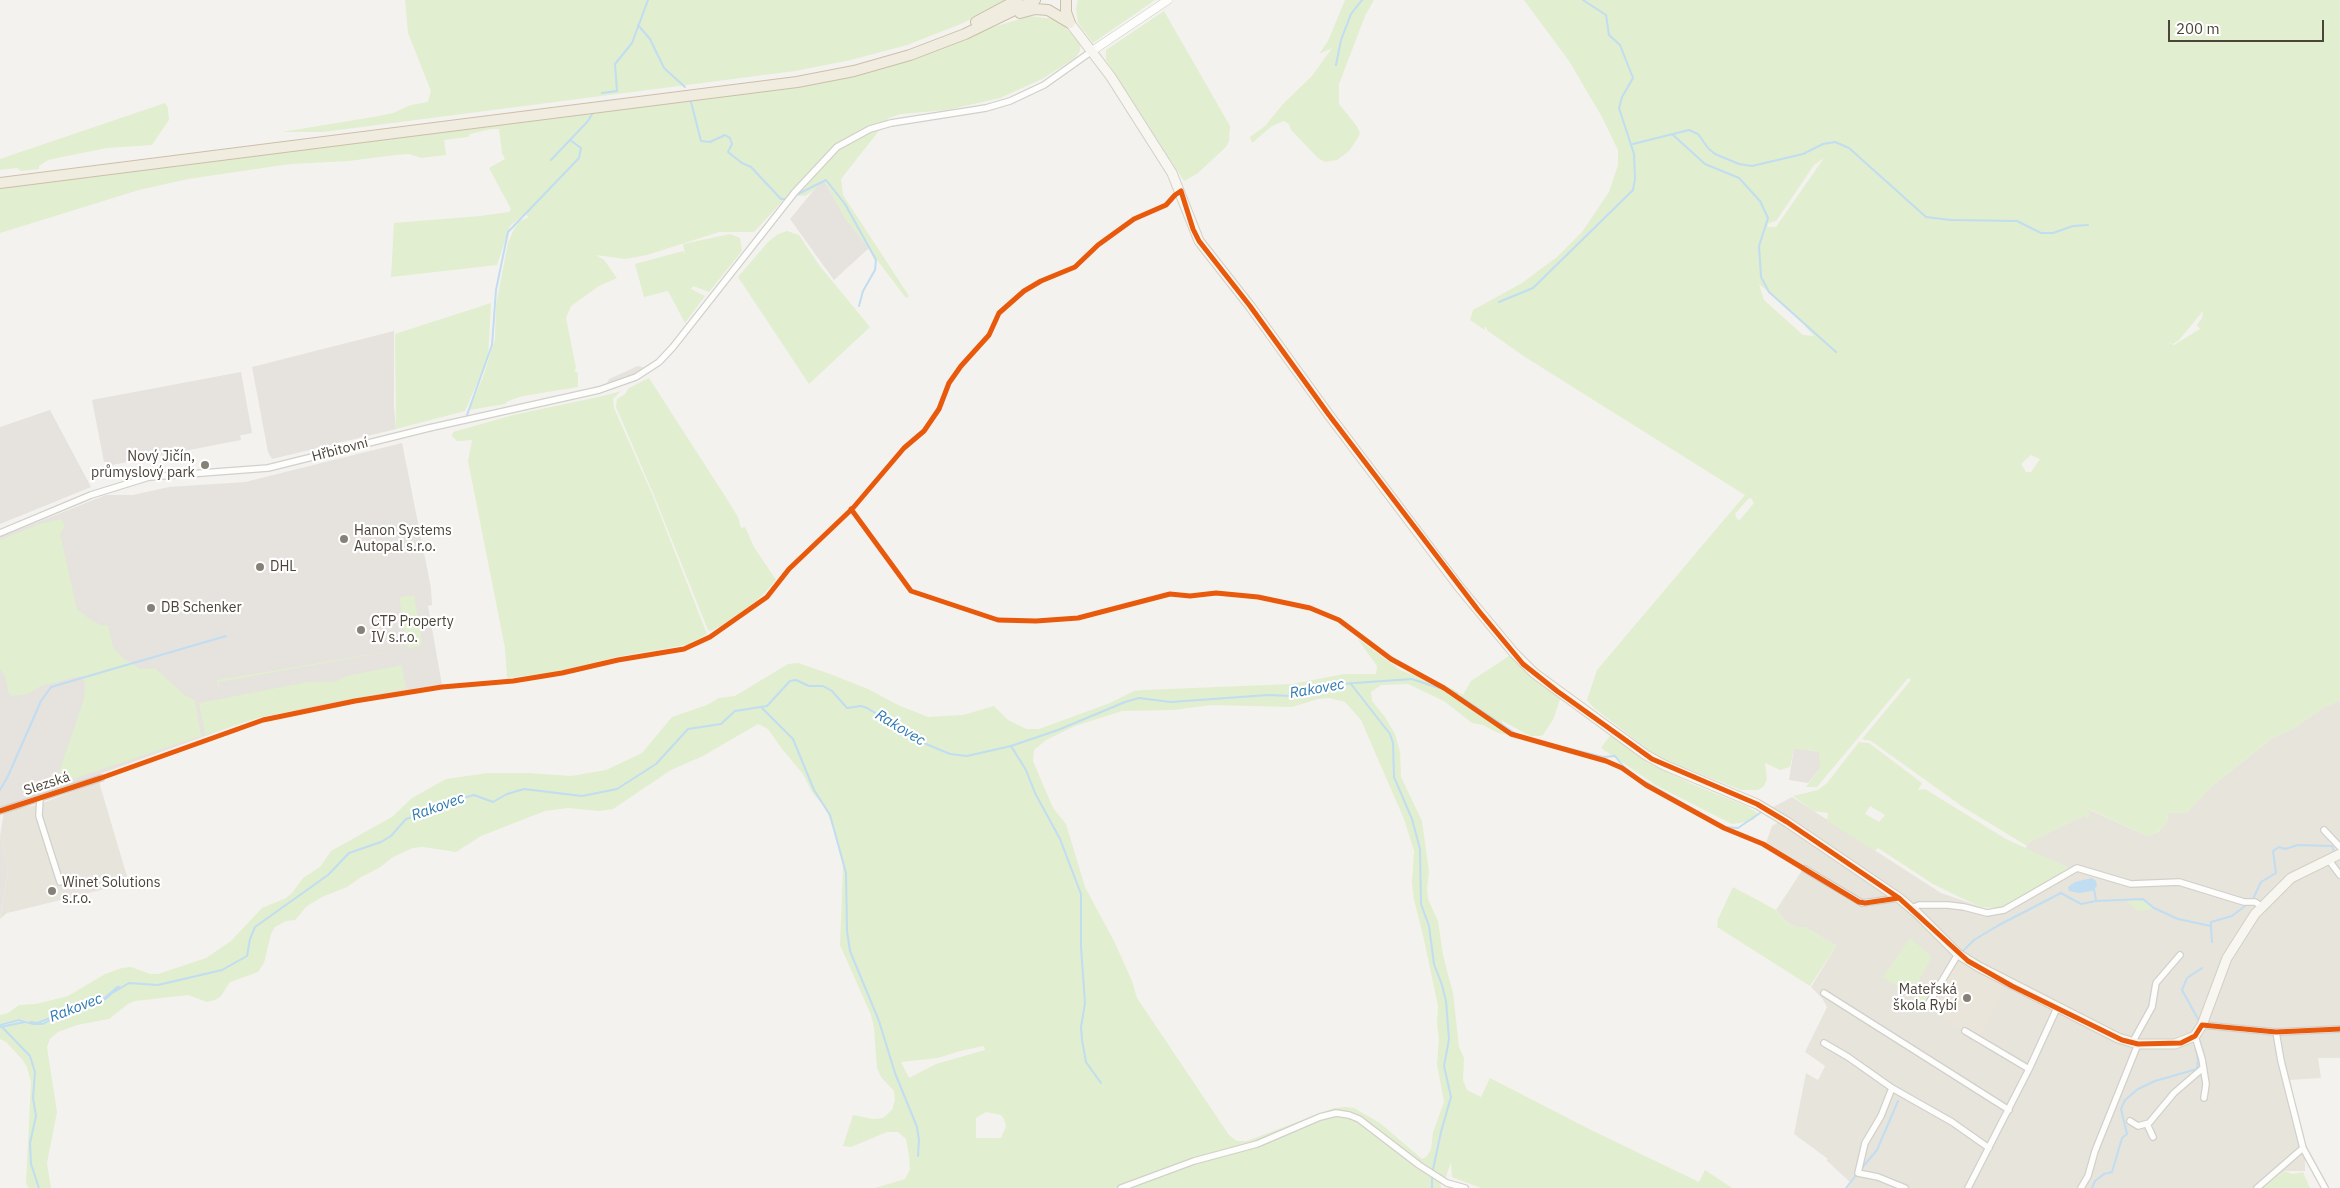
<!DOCTYPE html>
<meta charset="utf-8">
<style>
body{margin:0}
#map{position:relative;width:2340px;height:1188px;overflow:hidden;background:#f4f2ee;font-family:"IBM Plex Sans",sans-serif}
canvas{display:block}
.scale{position:absolute;left:2168px;top:20px;width:156px;height:22px;box-sizing:border-box;border:2px solid #4b4439;border-top:0;padding-left:6px;font-size:15px;line-height:18px;white-space:nowrap;color:#4b4439;-webkit-text-stroke:4px #fff;paint-order:stroke}
</style>
<div id="map">
<canvas width="2340" height="1188"></canvas>
<div class="scale">200 m</div>
</div>
<script>
const c = document.querySelector('canvas').getContext('2d');
c.lineJoin = 'round';
function fill(path, color) { c.fillStyle = color; c.fill(path, 'evenodd'); }
const poly = rows => new Path2D(rows.map(r => 'M' + r).join(''));
function trace(path, color, width, dash) { c.strokeStyle = color; c.lineWidth = width; c.lineCap = dash ? 'butt' : 'round'; c.setLineDash(dash || []); c.stroke(path); }
function drawText(font, color, halo, rows, align = 'center') {
  c.font = font + ' "IBM Plex Sans",sans-serif'; c.lineWidth = 4.5; c.setLineDash([]); c.textBaseline = 'middle'; c.strokeStyle = halo; c.fillStyle = color; for (const [text, x, y, turn = 0] of rows) {
    c.save(); c.translate(x, y); c.rotate((+turn || 0) * Math.PI / 180); c.textAlign = isNaN(turn) ? turn : align; if (halo) c.strokeText(text, 0, 0); c.fillText(text, 0, 0); c.restore();
  }
}
fill(poly([
 [2340,700,2340,1058,2318,1058,2321,1078,2290,1080,2305,1148,2305,1171,2284,1171,2262,1188,1848,1188,1851,1183,1826,1160,1828,1159,1794,1134,1806,1073,1818,1080,1825,1066,1805,1052,1827,1007,1822,998,1811,987,1836,946,1805,927,1796,927,1788,923,1776,910,1803,869,1801,865,1766,843,1772,826,1779,822,1769,815,1773,807,1792,797,1941,893,1996,912,1999,908,2068,870,2067,867,2025,849,2029,842,2083,816,2086,808,2147,836,2158,832,2168,821,2167,813,2186,813,2212,786,2271,739,2294,728,2324,707],
 [99,782,129,883,16,911,7,913,0,919,8,870,0,836,4,811,37,805]
]), '#e7e4dc');
fill(poly([
 [823,179,845,218,869,248,834,280,790,219],
 [394,331,394,407,396,429,272,459,268,452,252,367],
 [241,372,252,433,104,462,92,400],
 [50,410,91,487,0,524,0,427],
 [402,443,431,588,432,605,428,606,442,685,258,717,0,810,0,537,106,495,133,495,169,487,245,482],
 [1794,748,1819,752,1821,767,1808,783,1789,780],
 [0,836,8,870,0,918]
]), '#e6e2de');
fill(poly([
 [1958,960,2005,988,1980,1036,1964,1027,1962,1030,1927,1008]
]), '#eae5da');
fill(poly([
 [405,0,1010,0,961,24,907,45,851,60,795,71,323,132,282,132,373,117,393,113,411,105,428,102,431,91,408,33],
 [1078,0,1155,0,1093,43,1078,23,1076,9],
 [1345,0,1374,0,1365,16,1339,84,1339,104,1356,125,1360,133,1358,138,1349,151,1337,160,1325,162,1318,158,1291,130,1289,124,1284,121,1272,126,1252,143,1250,137,1265,126,1283,104,1312,76,1332,48,1319,54,1328,41],
 [1524,0,2340,0,2340,700,2324,707,2294,728,2271,739,2212,786,2186,813,2167,813,2168,821,2164,826,2153,835,2147,836,2087,808,2090,815,2087,819,2083,816,2029,842,2027,846,1963,807,1871,741,1862,739,1911,680,1908,678,1817,787,1806,787,1820,768,1819,752,1794,748,1790,767,1780,770,1765,763,1767,779,1764,786,1758,790,1741,790,1658,757,1594,708,1587,700,1597,670,1745,495,1525,357,1488,331,1485,326,1485,330,1470,320,1473,310,1522,283,1557,257,1582,232,1609,192,1618,165,1618,150,1602,117,1569,61],
 [1824,158,1776,227,1767,227,1769,223,1776,221,1814,165],
 [1759,284,1793,313,1814,336,1803,335,1764,300],
 [2203,311,2202,318,2197,325,2200,329,2174,345,2163,340,2173,344,2179,340],
 [2031,455,2040,459,2031,472,2026,472,2021,464],
 [1751,498,1754,503,1740,520,1737,519,1735,514,1748,499],
 [1164,11,1230,126,1229,141,1226,147,1198,173,1184,181,1106,60,1106,50],
 [1030,16,1054,19,1063,25,1080,43,1080,51,1075,58,1042,79,1000,98,947,110,901,114,889,118,841,179,843,195,909,296,906,298,845,218,823,179,814,190,805,196,788,195,754,232,719,232,647,255,625,259,596,255,604,260,617,278,599,286,571,306,566,318,576,368,574,371,578,373,578,387,523,396,508,401,505,404,469,410,483,377,495,339,496,305,508,243,514,229,520,221,529,217,525,214,510,226,497,265,391,277,394,223,480,216,509,212,511,209,489,168,505,159,502,153,499,129,491,129,470,134,468,137,444,140,446,155,421,158,409,154,395,155,349,161,290,164,188,179,139,190,0,233,0,188,798,87,855,75,912,60,987,29],
 [165,103,168,108,169,120,152,145,107,148,67,156,48,160,39,166,39,169,21,171,17,168,0,170,0,159],
 [787,231,799,235,819,265,870,327,809,384,738,277,768,242,778,234],
 [730,234,740,238,742,251,709,292,693,286,691,289,705,296,685,323,668,291,644,297,635,264,683,251,685,255,683,244],
 [491,303,488,358,465,411,396,429,395,334],
 [649,378,725,496,738,517,741,528,745,527,754,547,776,580,758,600,723,625,711,631,708,630,653,493,616,407,617,399,625,394,629,388],
 [621,391,613,399,614,408,652,494,707,634,689,644,669,648,616,657,558,672,507,678,505,648,468,461,472,440,457,441,452,436,453,432,513,415,603,396],
 [62,519,65,527,60,534,77,609,91,620,101,625,108,625,113,647,123,658,140,669,155,668,186,696,195,700,201,736,61,783,57,778,84,699,85,683,80,676,41,686,28,694,12,696,8,692,6,679,0,668,0,540,39,524],
 [414,595,422,641,421,646,219,682,220,688,218,686,217,680,408,648,399,597],
 [1357,638,1400,670,1453,689,1463,695,1471,681,1509,656,1527,674,1560,699,1554,718,1543,735,1540,736,1530,736,1501,720,1506,729,1531,739,1498,733,1483,725,1472,723,1444,701,1408,684,1381,685,1371,692,1372,701,1385,717,1395,734,1400,752,1401,777,1422,821,1429,872,1427,888,1428,899,1438,921,1443,955,1453,993,1459,1047,1464,1058,1463,1080,1467,1090,1481,1097,1490,1078,1591,1130,1699,1182,1705,1170,1732,1188,1481,1188,1452,1177,1451,1162,1446,1177,1440,1178,1441,1188,875,1188,905,1179,910,1170,909,1156,906,1139,898,1132,887,1132,851,1147,843,1146,853,1115,873,1119,883,1118,892,1110,895,1100,894,1091,881,1077,877,1068,874,1028,871,1015,840,945,843,866,838,841,826,809,812,792,803,774,782,749,768,729,758,724,703,756,671,770,613,809,599,811,568,808,545,811,481,836,456,852,423,847,413,848,393,857,379,868,361,877,347,887,322,897,307,906,295,920,286,921,275,927,271,934,264,963,258,972,230,982,221,996,215,1000,207,1002,188,995,135,1001,128,1004,109,1019,77,1025,58,1032,50,1039,47,1047,57,1112,47,1163,51,1188,29,1188,26,1184,31,1082,27,1067,22,1059,6,1042,0,1039,0,1026,19,1021,32,1025,43,1025,56,1018,73,1014,92,1003,106,1000,120,986,117,986,104,997,91,1001,85,1007,56,1016,43,1023,32,1023,19,1019,0,1024,0,1015,8,1013,19,1005,36,1004,68,996,105,974,122,968,131,967,150,974,158,974,206,958,231,941,262,908,286,898,292,893,303,878,320,867,331,851,392,817,412,798,446,779,488,773,528,773,571,776,606,770,642,753,672,717,707,705,719,698,735,696,788,664,798,663,830,674,868,689,898,705,928,717,963,715,994,706,1008,720,1026,729,1039,729,1110,703,1134,691,1143,690,1292,684,1344,674,1376,674,1377,666],
 [1329,698,1345,702,1361,720,1404,819,1414,851,1412,883,1414,900,1423,935,1438,1006,1437,1024,1439,1039,1437,1064,1444,1102,1433,1132,1431,1150,1426,1157,1422,1159,1380,1123,1354,1108,1345,1107,1334,1108,1247,1141,1237,1141,1229,1135,1137,998,1132,981,1115,943,1085,887,1066,824,1053,808,1033,761,1034,750,1046,740,1075,726,1122,711,1174,710,1211,705,1292,707,1318,699],
 [984,1046,985,1050,936,1064,909,1078,901,1062,938,1058,960,1051],
 [986,1112,1001,1115,1004,1119,1006,1126,1001,1138,976,1138,976,1118],
 [402,665,406,689,317,705,258,718,205,735,199,703,308,682,335,682,346,676],
 [1611,734,1648,763,1692,784,1746,806,1758,813,1757,816,1753,820,1746,822,1732,824,1657,786,1601,748],
 [1859,742,1869,743,1922,783,1918,790,1925,789,2006,839,2067,867,2068,870,2015,902,1999,908,1980,907,1933,884,1878,848,1875,851,1827,821,1828,813,1813,811,1793,796,1818,790,1827,783],
 [1870,806,1885,815,1879,822,1865,814],
 [1733,887,1776,910,1788,923,1796,927,1805,927,1836,946,1810,986,1717,927,1718,919],
 [2142,900,2154,909,2138,911,2126,901],
 [1910,938,1932,957,1918,982,1933,993,1924,1005,1883,977],
 [2284,1171,2293,1174,2303,1172,2310,1188,2262,1188]
]), '#e1eecf');
fill(poly([
 [638,366,645,368,629,377,606,385,609,379],
 [240,435,241,440,107,466,106,461],
 [387,467,389,480,325,491,324,487,311,490,310,481],
 [407,468,412,496,401,498,396,470],
 [274,488,275,494,206,506,205,500],
 [148,521,151,534,119,539,117,527],
 [77,542,94,558,97,563,102,599,99,604,95,607,84,607,79,600,68,543],
 [177,587,183,626,174,627,167,589],
 [180,647,181,653,145,659,144,653],
 [413,649,414,653,220,688,219,683]
]), '#e6e3df');
fill(poly([
 [2092,878,2096,881,2097,886,2092,891,2079,893,2069,891,2068,887,2075,882],
 [117,986,121,986,106,1000,92,1003,86,1009,56,1018,43,1025,32,1025,19,1021,0,1026,0,1024,19,1019,32,1023,43,1023,56,1016,85,1007,91,1001,104,997]
]), '#c0ddf1');
trace(poly([
 [638,25,650,39,664,68,685,87],
 [1336,65,1341,40,1351,14,1362,0],
 [602,93,617,91,615,64,632,43,648,0],
 [691,102,701,141,710,142,725,135,730,138,732,144,728,152,742,163,751,167,781,199,785,199],
 [1672,134,1705,164,1739,178,1760,201,1768,218,1759,246,1761,277,1769,292,1836,352],
 [1633,144,1689,130,1698,134,1708,148,1715,154,1739,164,1752,166,1803,154,1823,144,1835,142,1849,148,1926,217,1951,220,2017,221,2041,233,2053,233,2073,226,2088,225],
 [551,160,570,140],
 [794,196,826,180,845,204,876,260,875,270,863,291,859,306],
 [1499,302,1533,288,1633,190,1635,179,1634,154,1619,108,1622,97,1633,78,1620,45,1609,35,1606,15,1583,0],
 [466,418,492,345,496,290,508,232,579,158,581,148,570,140,588,121,592,114],
 [1351,684,1390,734,1393,743,1394,777,1412,819,1420,849,1421,904,1429,926,1434,964,1442,985,1446,1001,1449,1039,1444,1066,1451,1097,1441,1132,1432,1174,1432,1188],
 [1444,686,1457,694],
 [1461,697,1519,736,1603,757,1615,756,1623,766,1637,777,1725,827,1738,828,1763,811],
 [762,708,793,739,814,790,830,815,846,873,847,931,850,951,879,1021,895,1073,917,1127,919,1140,918,1156],
 [1011,746,1026,770,1035,793,1060,839,1081,894,1081,947,1085,1003,1081,1027,1082,1040,1086,1062,1101,1083],
 [0,790,8,776,41,701,51,687,226,636],
 [2094,889,2096,901],
 [2253,899,2261,882,2276,873,2273,851,2279,847,2285,849,2298,845,2332,846,2335,854],
 [2211,927,2212,942],
 [1962,952,1974,940,1999,925,2061,893,2081,904,2096,901,2143,899,2154,908,2178,919,2211,926,2211,922,2232,916,2249,903],
 [114,992,129,983,158,985,222,970,247,956,250,939,255,927,328,875,349,853,381,842,391,836,406,819,420,815,437,805,474,795,493,802,507,794,524,789,582,796,617,789,656,764,688,729,721,724,735,711,767,706,790,681,796,680,809,686,823,686,832,691,847,708,861,706,867,708,926,744,950,754,967,756,1011,746,1058,730,1125,702,1139,698,1171,702,1268,695,1292,696,1326,685,1412,679,1439,688],
 [2199,1021,2182,990,2187,978,2202,968],
 [30,1022,37,1023,89,1004],
 [0,1027,25,1022],
 [2,1027,30,1056,35,1072,33,1098,36,1116,30,1143,31,1164,39,1188],
 [1861,1169,1877,1150,1898,1101],
 [1846,1188,1857,1174],
 [2092,1188,2095,1181,2104,1174,2112,1172,2122,1138,2127,1134,2121,1109,2125,1100,2138,1089,2155,1081,2197,1069,2198,1060,2196,1047]
]), '#c0ddf1', 2);
const minor = poly([
 [0,533,91,495,149,477,268,468,429,428,599,390,636,377,659,362,673,347,795,192,837,147,870,129,891,123,986,108,1010,101,1044,85,1092,51],
 [40,798,39,816,60,882],
 [0,811,101,778],
 [2324,830,2340,847],
 [2328,859,2340,875],
 [1805,869,1862,903,1899,898],
 [1912,908,1919,905,1948,905,1964,907,1987,913,2004,910,2077,868,2131,884,2179,882,2244,902,2255,902,2261,906],
 [1824,993,2009,1110],
 [1927,1006,1958,954],
 [2202,1025,2276,1032,2340,1029],
 [1965,1031,2029,1069],
 [2276,1032,2281,1061,2303,1148,2325,1188],
 [2195,1036,2202,1059,2206,1084,2204,1098],
 [1824,1043,1848,1057,1892,1088,1952,1122,1989,1148],
 [2132,1043,2152,1007,2156,983,2180,955],
 [1892,1088,1881,1116,1865,1143,1858,1173,1878,1177,1905,1188],
 [2130,1121,2138,1126,2149,1123,2174,1093,2203,1068],
 [2147,1124,2153,1137],
 [1121,1188,1194,1161,1257,1144,1320,1117,1336,1113,1349,1115,1359,1119,1419,1165,1447,1183,1465,1188],
 [1968,1188,2029,1069,2057,1008],
 [2081,1188,2088,1176,2095,1151,2138,1044],
 [2257,1188,2303,1148]
]);
const tertiary = poly([
 [1092,51,1168,0]
]);
const secondary = poly([
 [1070,23,1111,77,1172,173,1199,241,1250,306,1329,415,1460,588,1514,653,1534,673,1646,755,1664,765,1757,804,1787,822,1899,898,1918,914,1958,954,1979,967,2118,1038,2138,1044,2175,1044,2195,1036,2202,1025,2227,958,2255,914,2291,878,2340,854]
]);
const trunk = poly([
 [1066,0,1066,12,1070,23],
 [1020,13,1035,9,1048,10,1070,23],
 [976,22,1017,0],
 [0,183,797,82,854,71,910,55,965,34,1035,0]
]);
trace(minor, '#d2d0cb', 8);
trace(tertiary, '#d2d0cb', 9);
trace(secondary, '#d3cfc5', 11);
trace(trunk, '#ccbfa9', 12);
trace(minor, '#fdfdfc', 5.5);
trace(tertiary, '#fdfdfc', 8);
trace(secondary, '#f7f6f1', 9);
trace(trunk, '#f0ece0', 10);
trace(poly([
 [851,509,911,591,998,620,1036,621,1078,618,1170,594,1190,596,1216,593,1258,597,1310,608,1339,620,1391,659,1444,688,1511,734,1606,761,1622,768,1646,785,1724,828,1763,844,1859,902,1865,903,1899,898],
 [0,811,101,778,263,720,355,701,442,687,513,681,562,673,618,660,684,649,710,637,767,597,789,569,853,508,904,448,924,431,939,409,949,383,961,366,989,335,999,313,1024,291,1041,281,1075,267,1098,245,1134,219,1166,205,1175,195,1181,191,1193,229,1199,241,1250,306,1329,415,1478,610,1523,664,1557,691,1652,759,1757,804,1787,822,1899,898,1968,961,2012,986,2122,1040,2138,1044,2181,1043,2195,1036,2202,1025,2276,1032,2340,1029]
]), '#e8590c', 5);
for (const [x, y, r, color] of [
 [205,465,5,"#868178"],
 [344,539,5,"#868178"],
 [260,567,5,"#868178"],
 [151,608,5,"#868178"],
 [361,630,5,"#868178"],
 [52,891,5,"#868178"],
 [1967,998,5,"#868178"]
]) { const dot = new Path2D(); dot.arc(x, y, r, 0, 2 * Math.PI); c.fillStyle = color; c.fill(dot); trace(dot, '#fff', 2); }
drawText('14px', '#4b4439', '#fff', [
 ["Hřbitovní",340,450,-15],
 ["Slezská",47,784,-18]
]);
drawText('14px', '#4b4439', '#fff', [
 ["Nový Jičín,",195,457,"right"],
 ["průmyslový park",195,473,"right"],
 ["Hanon Systems",354,531],
 ["Autopal s.r.o.",354,547],
 ["DHL",270,567],
 ["DB Schenker",161,608],
 ["CTP Property",371,622],
 ["IV s.r.o.",371,638],
 ["Winet Solutions",62,883],
 ["s.r.o.",62,899],
 ["Mateřská",1957,990,"right"],
 ["škola Rybí",1957,1006,"right"]
], 'left');
drawText('italic 15px', '#2e7ab2', '#fff', [
 ["Rakovec",1317,689,-10],
 ["Rakovec",900,728,31],
 ["Rakovec",438,807,-20],
 ["Rakovec",76,1008,-21]
]);
</script>
